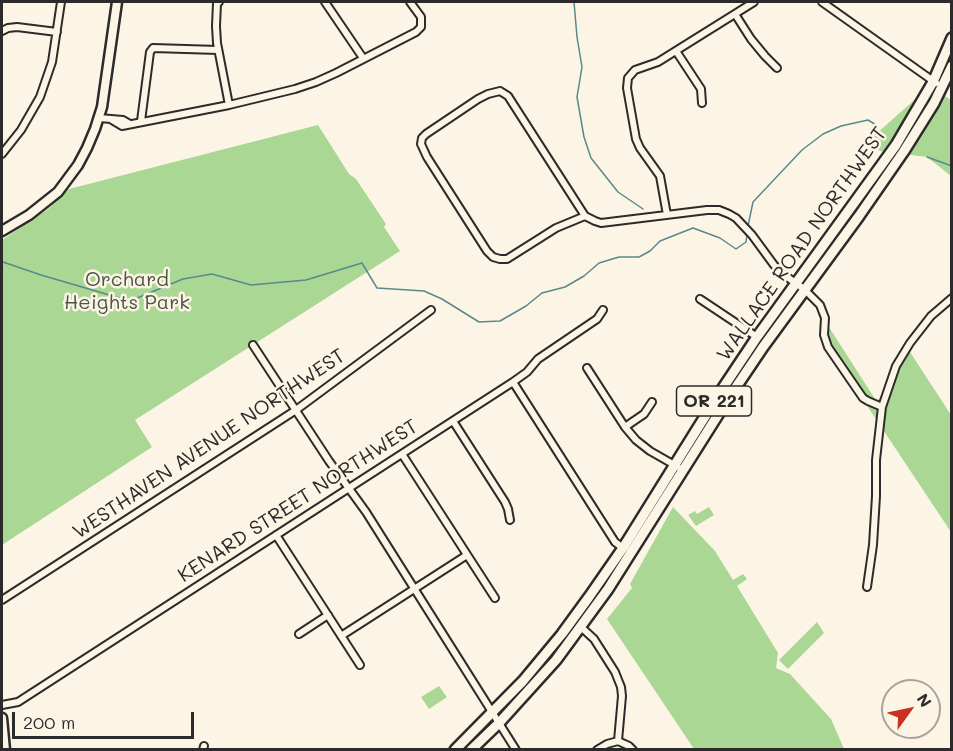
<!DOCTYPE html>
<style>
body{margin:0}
#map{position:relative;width:953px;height:751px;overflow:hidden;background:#fcf5e5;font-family:Mali,sans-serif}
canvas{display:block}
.frame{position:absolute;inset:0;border:3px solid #2b2b2b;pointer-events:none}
.north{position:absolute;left:881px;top:679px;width:60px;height:60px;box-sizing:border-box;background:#fcf5e5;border:2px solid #a8a49b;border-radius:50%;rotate:57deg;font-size:16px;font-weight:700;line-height:24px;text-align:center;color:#2b2b2b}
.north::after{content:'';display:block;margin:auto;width:21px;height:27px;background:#c8321e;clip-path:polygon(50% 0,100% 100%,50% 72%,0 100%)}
.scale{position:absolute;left:12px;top:712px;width:182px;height:27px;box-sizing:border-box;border:3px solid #2b2b2b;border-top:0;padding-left:8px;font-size:18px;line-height:21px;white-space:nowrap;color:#2b2b2b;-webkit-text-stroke:4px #fcf5e5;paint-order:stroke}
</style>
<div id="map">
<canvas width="953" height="751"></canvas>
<div class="frame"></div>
<div class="north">N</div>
<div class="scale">200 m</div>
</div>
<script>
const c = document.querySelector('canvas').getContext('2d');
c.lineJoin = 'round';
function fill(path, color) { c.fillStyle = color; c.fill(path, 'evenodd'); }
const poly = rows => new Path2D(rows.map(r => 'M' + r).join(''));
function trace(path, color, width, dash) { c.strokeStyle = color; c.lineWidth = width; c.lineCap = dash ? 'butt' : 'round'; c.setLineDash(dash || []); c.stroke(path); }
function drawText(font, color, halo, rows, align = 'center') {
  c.font = font + ' Mali,sans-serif'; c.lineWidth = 5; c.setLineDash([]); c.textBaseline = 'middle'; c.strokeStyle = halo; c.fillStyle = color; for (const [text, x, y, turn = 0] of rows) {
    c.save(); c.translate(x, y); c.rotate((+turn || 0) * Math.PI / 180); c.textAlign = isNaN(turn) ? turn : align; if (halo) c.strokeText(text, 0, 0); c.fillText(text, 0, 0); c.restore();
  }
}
fill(poly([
 [930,86,951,100,951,176,927,157,880,151,866,143],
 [318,125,349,174,356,179,386,224,384,227,400,251,135,420,152,447,2,545,2,240,48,209,69,189],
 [827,324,877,402,910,352,951,415,951,532,820,335],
 [673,507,715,551,733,580,743,574,747,579,737,586,778,653,776,668,790,674,831,719,844,749,694,749,607,619,632,588,630,584],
 [709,507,714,515,696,526,688,515,695,511,697,514],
 [817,622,824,633,788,669,779,660],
 [439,686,447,697,429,709,421,697]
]), '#abd795');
trace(poly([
 [574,2,577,37,582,67,577,97,584,137,591,158,618,192,643,209],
 [927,157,952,166],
 [748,226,753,202,802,150,823,134,841,126,868,120,878,126],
 [2,263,3,262,41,275,130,301,183,279,212,274,251,285,306,280,362,263,377,288,424,291,442,299,479,322,500,321,526,306,542,293,565,287,584,276,599,263,619,257,639,257,650,251,660,241,693,228,720,238,736,249,746,242,747,234]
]), '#58898d', 1.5);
const minor = poly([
 [219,2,217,3,216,26,217,43,229,105,295,89,316,82,336,73,416,32,421,27,421,17,410,2],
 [325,2,363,58],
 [822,2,936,83],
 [735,14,751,39,765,56,777,68],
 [2,31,8,28,17,27,57,32],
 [676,51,701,89,702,103],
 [500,91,508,96,585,216,556,228,507,259,500,259,493,257,487,251,427,157,421,144,422,138,426,134,478,99,488,94,500,91],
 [99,118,123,120,130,124],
 [112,120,122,126,229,105],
 [141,121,150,52,153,48,218,50],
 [2,154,21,130,40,97,52,62,61,2],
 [667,215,660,176,640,148,636,139,627,88,628,78,635,70,658,62,754,2],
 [585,216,595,221,601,223,707,210,719,210,729,214,736,218,752,235,774,265,783,274,804,289,820,305,825,318,824,335,828,347,863,398,868,401,882,407],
 [700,299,757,337],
 [253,345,329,461,366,512,516,750],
 [587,368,625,427,636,440,650,451,678,467],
 [513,382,615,542,623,548],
 [453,421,505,502,508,509,510,520],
 [625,427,644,414,652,402],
 [402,454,495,598],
 [276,535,360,665],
 [867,587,873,545,876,496,876,460,882,407,896,366,910,343,931,316,952,298],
 [2,600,296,410,431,310],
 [581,627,594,639,615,672,621,687,622,696,618,741],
 [299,634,328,615],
 [341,636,467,555],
 [2,705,18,702,513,382,527,372,538,359,597,319,603,310],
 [203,750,204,746],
 [597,750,607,744,618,741,629,746,633,750]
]);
const secondary = poly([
 [2,231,29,215,58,192,78,165,87,148,95,129,102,107,117,2],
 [2,718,5,750]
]);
const primary = poly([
 [455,750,523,681,562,634,589,597,623,548,719,394,757,337,896,145,933,82,952,38],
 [471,750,499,723,556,660,608,589,726,402,763,347,859,216,904,151,934,103,952,66]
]);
trace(minor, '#2b2b2b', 10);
trace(secondary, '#2b2b2b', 13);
trace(primary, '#2b2b2b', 14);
trace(minor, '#fcf5e5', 6);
trace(secondary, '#fcf5e5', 8);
trace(primary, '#fcf5e5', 9);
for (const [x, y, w] of [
 [714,401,75]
]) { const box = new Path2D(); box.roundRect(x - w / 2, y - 15, w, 30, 4.5); c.fillStyle = '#fcf5e5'; c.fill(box); trace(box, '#2b2b2b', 1.5); }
drawText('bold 18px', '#2b2b2b', null, [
 ["OR 221",714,401]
]);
drawText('20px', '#2b2b2b', '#fcf5e5', [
 ["WALLACE ROAD NORTHWEST",802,244,-55],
 ["WESTHAVEN AVENUE NORTHWEST",209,444,-34],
 ["KENARD STREET NORTHWEST",298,501,-33]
]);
drawText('20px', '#4b5646', '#fcf5e5', [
 ["Orchard",127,280],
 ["Heights Park",127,303]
]);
</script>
